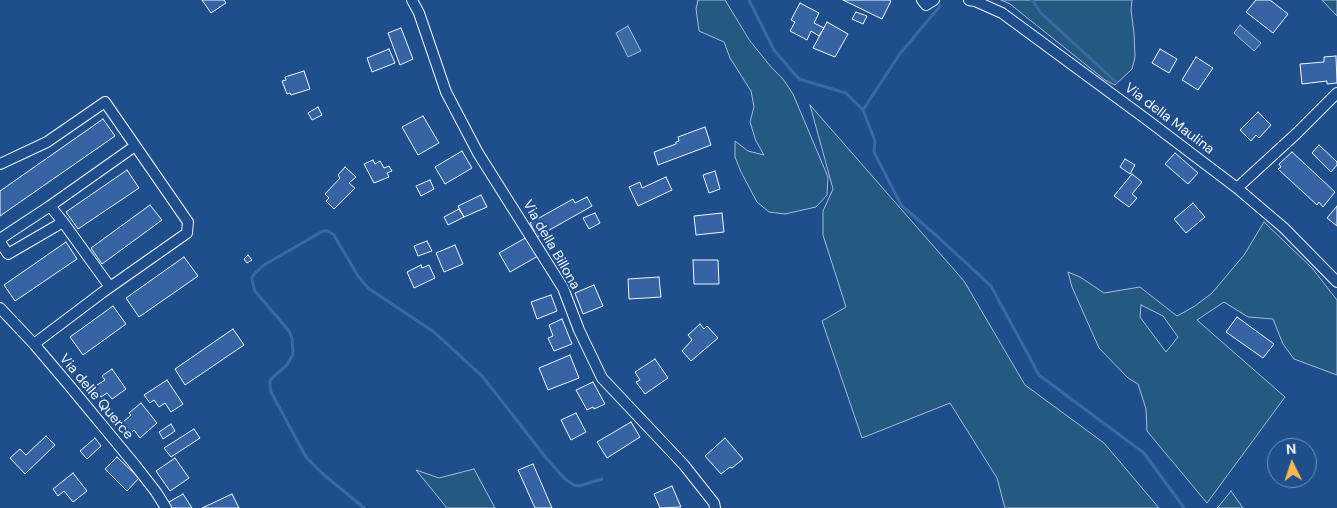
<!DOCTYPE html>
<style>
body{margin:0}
#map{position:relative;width:1337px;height:508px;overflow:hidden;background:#1f4e8c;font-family:"DM Sans",sans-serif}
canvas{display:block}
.north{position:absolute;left:1267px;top:438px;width:50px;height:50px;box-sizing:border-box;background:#1f4e8c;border:1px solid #7391ba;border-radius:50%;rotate:356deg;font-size:14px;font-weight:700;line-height:20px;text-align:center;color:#f2f6ff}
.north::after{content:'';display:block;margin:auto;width:18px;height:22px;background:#ffb74d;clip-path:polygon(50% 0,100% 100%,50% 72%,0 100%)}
</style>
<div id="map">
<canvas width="1337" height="508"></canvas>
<div class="north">N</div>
</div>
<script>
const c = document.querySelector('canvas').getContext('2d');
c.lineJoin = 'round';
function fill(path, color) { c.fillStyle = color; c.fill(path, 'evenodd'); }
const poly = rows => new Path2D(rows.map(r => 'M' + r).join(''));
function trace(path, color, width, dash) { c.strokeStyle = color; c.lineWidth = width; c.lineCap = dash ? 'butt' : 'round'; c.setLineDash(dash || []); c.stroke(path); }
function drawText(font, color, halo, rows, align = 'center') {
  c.font = font + ' "DM Sans",sans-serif'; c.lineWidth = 4; c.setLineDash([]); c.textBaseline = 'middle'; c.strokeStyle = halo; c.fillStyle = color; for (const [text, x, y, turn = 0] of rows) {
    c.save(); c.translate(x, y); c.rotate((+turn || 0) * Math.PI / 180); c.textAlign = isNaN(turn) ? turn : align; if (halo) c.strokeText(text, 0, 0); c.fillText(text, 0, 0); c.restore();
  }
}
const green = poly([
 [698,0,725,0,750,41,771,67,783,79,793,94,828,177,827,195,816,207,785,214,769,212,757,202,741,172,735,157,735,141,748,151,764,155,756,141,750,122,754,107,751,91,730,58,724,42,699,31,696,9,698,0],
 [1001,0,1132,0,1131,10,1134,33,1135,57,1132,69,1115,85,1105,80,1010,4,1001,0],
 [1322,0,1337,0,1337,16,1322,0],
 [810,105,964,281,1025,385,1104,443,1159,508,1005,508,997,478,950,403,862,438,822,321,846,307,823,235,823,211,833,189,810,105],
 [1264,222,1312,268,1337,300,1337,375,1294,359,1283,344,1273,319,1248,317,1224,302,1197,320,1285,397,1207,503,1147,431,1146,409,1138,384,1128,378,1099,348,1072,287,1068,272,1080,277,1104,293,1140,287,1177,316,1195,306,1212,293,1244,255,1264,222],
 [1141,305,1163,316,1178,337,1166,352,1140,317,1141,305],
 [474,469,495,508,447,508,416,470,439,478,474,469],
 [1231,491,1243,508,1217,508,1219,506,1231,491]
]);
fill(green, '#245a82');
trace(green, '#a8bbd7', 1);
const water = poly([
 [1240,25,1261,43,1254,51,1234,33,1240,25],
 [628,26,641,51,628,57,616,33,628,26]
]);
fill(water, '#3b69a3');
trace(water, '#a8bbd7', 1);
trace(poly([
 [749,0,774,50,799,79,846,93,863,110,875,141,874,152,901,205,938,237,991,286,1039,375,1144,453,1184,508],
 [1032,0,1041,13,1116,82],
 [863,110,899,55,940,6],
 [364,508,323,474,306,457,271,392,270,386,270,381,273,377,287,365,293,354,292,338,289,331,255,291,253,284,252,278,255,273,264,265,323,231,328,231,334,235,358,276,368,288,434,332,483,377,547,459,565,479,574,485,579,486,602,479]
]), '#3b69a3', 3);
const building = poly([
 [202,0,224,0,226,3,211,13,202,0],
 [843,0,889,0,891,1,882,19,843,0],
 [1256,0,1270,0,1288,14,1273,33,1246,12,1256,0],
 [800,3,819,13,814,23,824,28,819,36,811,31,807,40,790,31,795,22,791,20,800,3],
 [856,12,867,16,863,24,852,19,856,12],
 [827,22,848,34,835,57,813,48,827,22],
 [401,28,413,59,400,65,388,33,401,28],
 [389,49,395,63,372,72,367,58,389,49],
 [1160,49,1177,59,1169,73,1152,63,1160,49],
 [1336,56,1337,83,1327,84,1327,81,1302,84,1300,64,1324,62,1324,57,1336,56],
 [1196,57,1213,68,1198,90,1182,80,1196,57],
 [304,71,310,89,291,95,290,93,287,94,282,81,286,80,285,77,304,71],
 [318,107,322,115,312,120,308,113,318,107],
 [1258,112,1271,125,1259,138,1256,135,1251,141,1240,130,1258,112],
 [423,116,439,143,418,155,402,127,423,116],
 [103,119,115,136,0,216,0,191,103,119],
 [705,127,711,145,658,165,654,152,676,144,676,142,679,141,678,137,705,127],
 [1319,145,1337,162,1337,165,1331,172,1312,153,1319,145],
 [462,151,472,168,445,184,435,167,462,151],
 [1292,152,1335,192,1323,207,1319,202,1317,205,1278,169,1281,167,1279,164,1292,152],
 [1175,153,1198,173,1188,184,1165,164,1175,153],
 [1125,159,1135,165,1130,174,1120,167,1125,159],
 [373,160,375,164,380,161,384,168,389,166,392,171,387,173,389,177,374,183,364,164,373,160],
 [345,167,356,177,349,183,355,188,334,209,326,201,329,198,325,194,340,178,338,175,345,167],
 [127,170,139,188,78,229,66,212,127,170],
 [715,171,720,189,709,193,703,175,715,171],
 [1132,174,1142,182,1132,194,1137,198,1129,207,1114,196,1132,174],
 [666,177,672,190,638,206,629,187,640,182,642,188,666,177],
 [430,180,434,189,421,196,416,186,430,180],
 [481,195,487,207,464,217,458,206,481,195],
 [587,197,592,206,537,237,530,223,573,199,575,203,587,197],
 [1193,203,1205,217,1186,233,1174,219,1193,203],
 [150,205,162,220,102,264,91,248,150,205],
 [1337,206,1337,226,1327,218,1337,206],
 [459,209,464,217,448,225,444,217,459,209],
 [595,213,600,223,589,229,583,218,595,213],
 [722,213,724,232,696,235,694,216,722,213],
 [527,237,538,256,510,272,499,253,527,237],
 [427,241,432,251,418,256,414,246,427,241],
 [66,242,77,259,15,301,4,285,66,242],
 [455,245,463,264,444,272,436,253,455,245],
 [248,255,252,260,247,263,244,259,248,255],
 [184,257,198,276,139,317,126,298,184,257],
 [693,260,718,260,719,284,694,284,693,260],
 [421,265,422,268,429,265,435,278,414,288,407,272,421,265],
 [659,277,661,297,629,299,628,279,659,277],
 [594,285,603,306,583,314,575,293,594,285],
 [551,295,557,311,537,319,531,302,551,295],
 [113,306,126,324,83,355,70,337,113,306],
 [1237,317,1274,344,1263,358,1226,332,1237,317],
 [562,319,572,344,554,351,548,338,553,336,549,325,562,319],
 [700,324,704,329,707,326,718,338,691,361,682,351,692,340,688,335,700,324],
 [233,329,244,345,185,385,175,369,233,329],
 [570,355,579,378,548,390,539,368,570,355],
 [655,359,668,378,645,394,636,382,640,380,635,372,655,359],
 [112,369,126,389,112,399,107,393,101,397,94,387,105,380,102,376,112,369],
 [167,380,183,404,171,412,165,403,159,407,154,400,150,403,144,395,167,380],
 [593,382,605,404,594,409,593,407,587,410,576,390,593,382],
 [141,403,157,423,140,438,134,430,131,433,122,423,131,415,129,413,141,403],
 [576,413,586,432,571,440,561,420,576,413],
 [631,422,640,437,607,458,597,442,631,422],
 [171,424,175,431,163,439,159,432,171,424],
 [194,429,200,438,171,457,164,448,194,429],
 [46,436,55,445,25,474,10,458,20,449,26,455,46,436],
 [95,438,101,446,87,459,80,451,95,438],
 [725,438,743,459,732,468,730,467,721,474,705,456,725,438],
 [117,457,139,478,127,491,105,469,117,457],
 [175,458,189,478,170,491,156,471,175,458],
 [533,464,552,508,535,508,518,470,533,464],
 [73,473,87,491,73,502,64,491,58,496,53,489,73,473],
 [672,486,681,507,660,508,654,494,672,486],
 [183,494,192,508,170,508,167,503,183,494],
 [232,494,239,508,202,508,232,494]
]);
fill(building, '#3563a3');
trace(building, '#f2f6ff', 1);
const street = poly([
 [412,0,419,13,446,92,478,153,563,288,579,330,602,378,684,465,714,503,715,508],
 [922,0,926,5,934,0],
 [969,0,975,1,1002,13,1146,119,1237,188,1284,228,1337,282],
 [0,164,47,142,105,102,188,222,187,233,103,292,34,344],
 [1237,188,1297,133,1337,93],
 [50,206,63,222,110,287],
 [0,239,50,206,135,146],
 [0,242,8,254,63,222],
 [0,308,34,344,68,384,135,465,156,492,166,508]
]);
trace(street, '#f2f6ff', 12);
trace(street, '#1f4e8c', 10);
drawText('14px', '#f2f6ff', '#1f4e8c', [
 ["Via della Maulina",1169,119,37],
 ["Via della Billona",551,245,60],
 ["Via delle Querce",96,397,50]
]);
</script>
